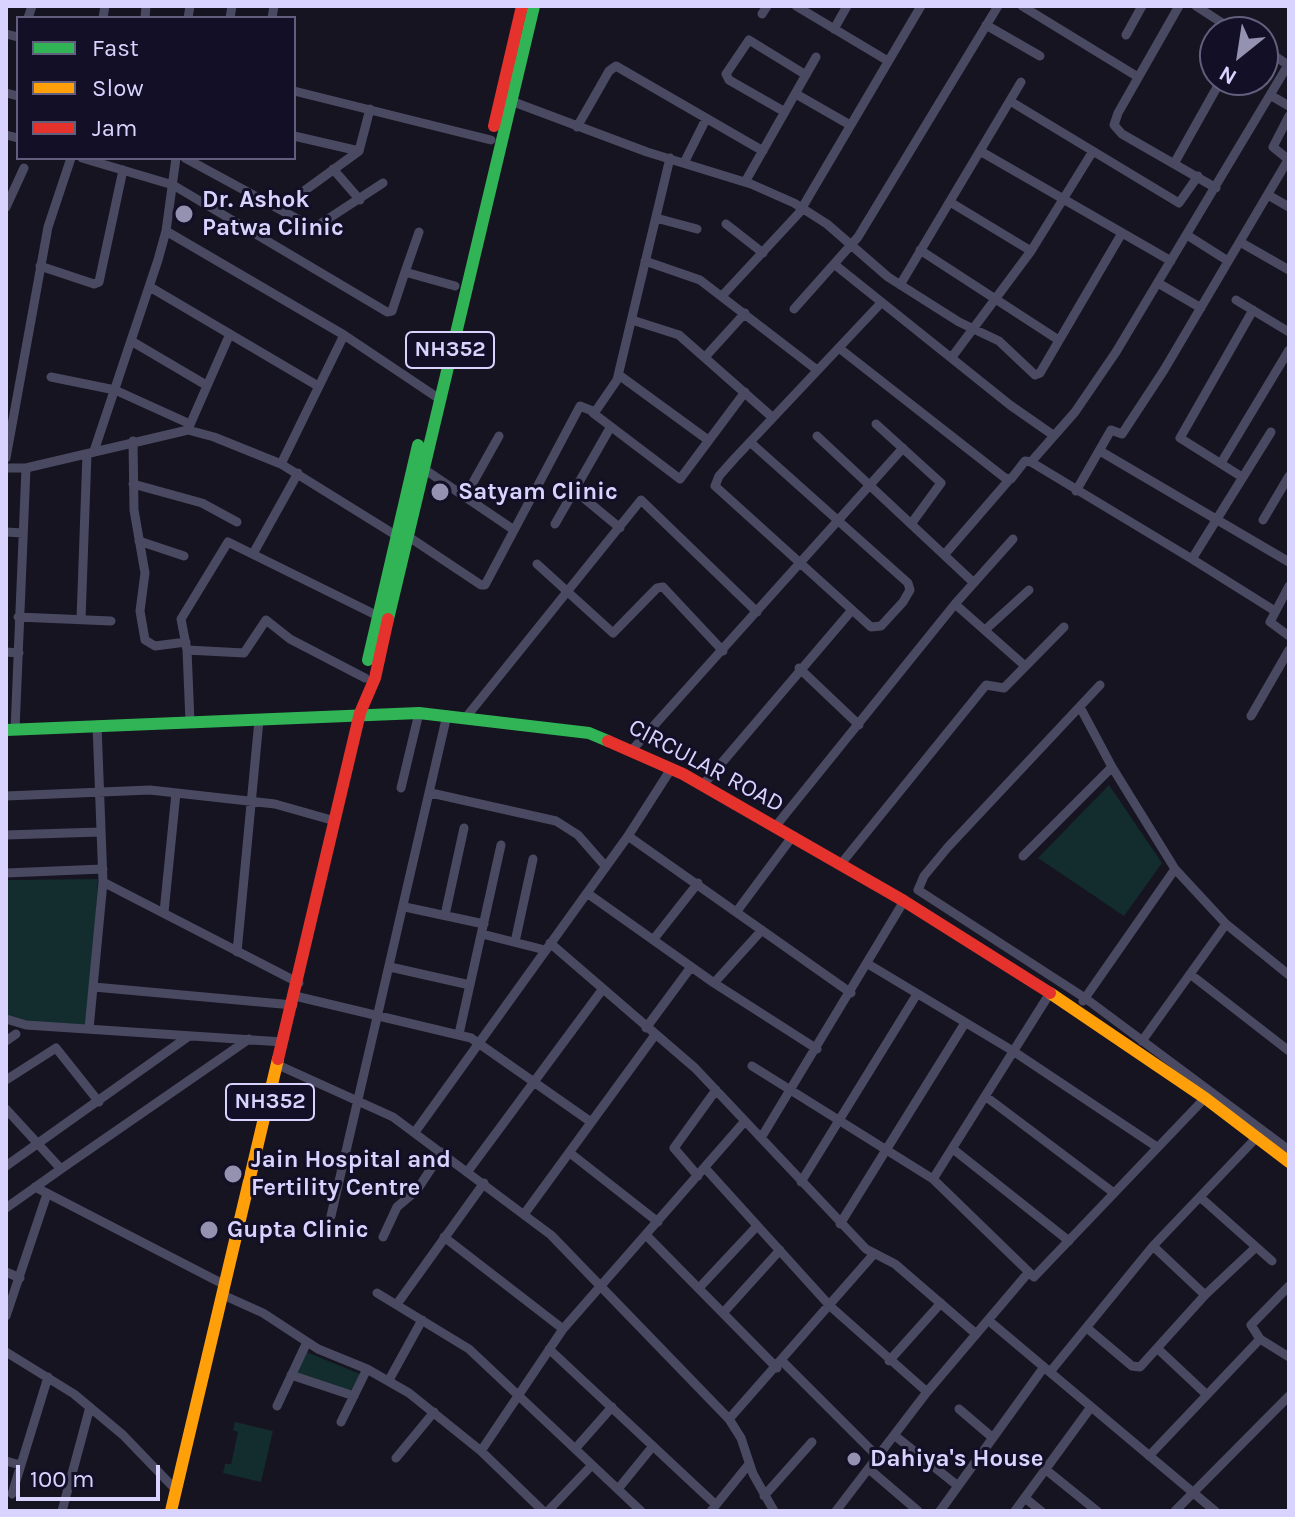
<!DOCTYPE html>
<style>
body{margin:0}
#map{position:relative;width:1295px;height:1517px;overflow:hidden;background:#161421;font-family:Karla,sans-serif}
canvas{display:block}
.frame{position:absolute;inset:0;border:8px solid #d9d4ff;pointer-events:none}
.legend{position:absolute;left:16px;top:16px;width:280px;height:144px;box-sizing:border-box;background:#130f26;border:2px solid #625e7d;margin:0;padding:10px 14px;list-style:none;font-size:24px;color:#d9d4ff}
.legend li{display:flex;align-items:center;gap:16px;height:40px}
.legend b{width:40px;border:2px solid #625e7d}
.north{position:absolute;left:1199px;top:16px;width:80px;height:80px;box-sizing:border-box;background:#130f26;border:2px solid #625e7d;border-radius:50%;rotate:210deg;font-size:22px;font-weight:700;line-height:32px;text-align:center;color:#d9d4ff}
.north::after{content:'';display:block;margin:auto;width:28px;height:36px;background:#9591b1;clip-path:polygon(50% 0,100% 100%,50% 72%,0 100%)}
.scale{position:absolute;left:16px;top:1465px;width:144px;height:36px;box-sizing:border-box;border:4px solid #d9d4ff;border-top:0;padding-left:10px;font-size:24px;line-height:28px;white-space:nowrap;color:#d9d4ff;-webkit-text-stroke:6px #130f26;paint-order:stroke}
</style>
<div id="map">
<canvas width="1295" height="1517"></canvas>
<div class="frame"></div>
<ul class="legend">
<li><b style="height:10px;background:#30b455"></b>Fast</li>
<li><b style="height:10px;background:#ff9f0a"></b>Slow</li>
<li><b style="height:10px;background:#e5322d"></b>Jam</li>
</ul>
<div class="north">N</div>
<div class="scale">100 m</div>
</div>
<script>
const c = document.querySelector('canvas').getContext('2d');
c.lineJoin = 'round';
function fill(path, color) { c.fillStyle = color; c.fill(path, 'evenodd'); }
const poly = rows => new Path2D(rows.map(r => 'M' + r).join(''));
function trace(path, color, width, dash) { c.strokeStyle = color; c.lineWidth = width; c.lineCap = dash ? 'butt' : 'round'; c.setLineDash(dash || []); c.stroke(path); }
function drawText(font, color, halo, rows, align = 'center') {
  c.font = font + ' Karla,sans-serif'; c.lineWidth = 6; c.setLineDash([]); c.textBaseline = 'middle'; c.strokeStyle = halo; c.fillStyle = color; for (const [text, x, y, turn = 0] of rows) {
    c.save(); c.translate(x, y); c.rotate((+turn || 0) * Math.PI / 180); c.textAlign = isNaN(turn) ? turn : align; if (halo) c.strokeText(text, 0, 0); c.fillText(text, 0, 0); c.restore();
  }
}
fill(poly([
 [1109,785,1162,863,1124,916,1038,858],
 [98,879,89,1029,6,1019,6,880],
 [304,1351,360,1374,350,1393,295,1376],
 [235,1422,273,1431,261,1482,223,1473,225,1464,231,1464,238,1432,233,1430]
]), '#132c2d');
trace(poly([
 [796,6,888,61],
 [1022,6,1138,77],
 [1179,6,1118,113,1114,125,1122,134,1216,188],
 [1196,6,1236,32],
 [762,14,767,6],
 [28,18,32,6],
 [103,18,105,6],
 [145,18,146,6],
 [188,18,190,6],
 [230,18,232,6],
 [272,18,274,6],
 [986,25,1040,56],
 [834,29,847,6],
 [6,34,18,37],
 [1126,35,1142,6],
 [294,91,491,140],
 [6,93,18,96],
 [796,94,850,125],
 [1270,95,1289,106],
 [511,101,647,152,751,184,794,203,827,224,888,277,959,322,999,341,1035,375,1040,373,1122,233],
 [1010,101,1179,203,1198,176],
 [785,112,729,80,726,74,749,40,806,75],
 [1289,116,1273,147,1289,160],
 [577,127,609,71,616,66,763,151],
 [6,135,18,138],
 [294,136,359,151],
 [980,151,1171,261],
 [82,158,173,185,387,312,392,311,405,272,455,286],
 [185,158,314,228,383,183],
 [1175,162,1221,80],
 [684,163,706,119],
 [333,169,360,200],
 [745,182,816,57],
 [304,191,359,151,370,109],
 [1268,195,1289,207],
 [950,202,1031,251],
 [6,207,24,168],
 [656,218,697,229],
 [726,224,763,253],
 [166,231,344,335,438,398],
 [1187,235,1228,261],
 [1240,242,1289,270],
 [920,250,1057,339],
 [645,261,700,280,817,370],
 [834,264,1010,405,1053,435],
 [40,266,94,284,99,282,123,170],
 [405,272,419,232],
 [1158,283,1201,308],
 [900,285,1021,82],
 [150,287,318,386],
 [722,296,799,213,921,6],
 [1236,300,1289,332],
 [794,309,858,237,998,6],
 [632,320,679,335,772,417],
 [133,342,206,385],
 [839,348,1005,478,1011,479,1025,461,1031,462,1192,559,1271,432],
 [706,356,745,313],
 [952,357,1031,251,1093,151],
 [619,375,708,440],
 [51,377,115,390,190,424],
 [593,413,680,479,745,392],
 [876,424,941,483,911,524],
 [189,427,229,336],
 [817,436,974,583],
 [133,441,134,510,145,573,140,611,145,640,155,646,186,642],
 [750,442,908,583,910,590,903,602,881,626,871,627,715,486,719,476,735,458,881,303],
 [94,451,158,260,166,231,176,158],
 [1100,451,1289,562],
 [6,458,48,227,71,158],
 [1031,462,1075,412,1116,352,1288,65,1263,48],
 [1221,463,1289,350],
 [281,464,344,335],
 [6,468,26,468,188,430,214,437,281,464,397,536],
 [424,469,514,530],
 [1242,477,1180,438,1253,310],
 [133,484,202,503,237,522],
 [574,490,620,528],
 [1076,491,1111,430,1122,434,1164,370,1288,160],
 [466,495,499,436],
 [1263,520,1289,476],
 [555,524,610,428],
 [6,532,23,533],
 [409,537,481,585,485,585,580,406,595,412,617,380,670,158],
 [139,541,184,556],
 [254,552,298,473],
 [945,554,1009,480],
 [1192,559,1275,611],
 [537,564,613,633,657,588,663,587,723,651],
 [1289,586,1270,622,1289,636],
 [955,604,1024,665],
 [18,617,111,621],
 [81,619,87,454],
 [985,630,1029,590],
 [187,650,244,653,266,620,290,639,365,678],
 [6,652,19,653],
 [799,668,859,725],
 [1100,685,948,847,924,876,918,890,1085,998,1289,1150],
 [1080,707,1112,767,1175,869,1226,924,1289,975],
 [467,716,641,500,757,612],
 [1251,716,1289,650],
 [190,722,187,650,181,619,228,542,378,616],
 [15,730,26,468],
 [632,750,903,448],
 [702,786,852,610],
 [401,788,419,713],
 [431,793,556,821,578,835,606,867],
 [6,796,150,790,275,804,335,821],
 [775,827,955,604,1013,539],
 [6,835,100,832],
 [628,836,851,993],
 [1023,856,1112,767],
 [840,865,986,685,1004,688,1064,627],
 [6,873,103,869],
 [103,882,299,983],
 [587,893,714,983,817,1049],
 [405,907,484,924],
 [737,911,792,837],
 [164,912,176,793],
 [445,915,464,828],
 [482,934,545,950],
 [653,940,698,883],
 [515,942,533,859],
 [550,943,695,1068,866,1249,895,1264,975,1333],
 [237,952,259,720],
 [868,964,1013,1051,1157,1147],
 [390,967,470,985],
 [1190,974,1289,1051],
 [714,983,762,930],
 [94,987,293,1005],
 [295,996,471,1038,591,1122],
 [1083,1001,1175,869],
 [6,1019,26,1025,283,1042],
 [646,1028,691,967],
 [89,1029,103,882,97,725],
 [459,1034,501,845],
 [6,1041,16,1034],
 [1142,1041,1226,924],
 [278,1065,393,1117,551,1235,729,1419,741,1438,753,1474,774,1511],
 [752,1066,933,1179,1034,1277,1205,1098],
 [6,1080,56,1048,99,1102],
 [985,1096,1114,1193],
 [6,1109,61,1169,6,1208],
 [415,1132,628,836,671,769],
 [761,1138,904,901],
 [953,1149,1069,1241],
 [570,1153,658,1222],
 [6,1166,189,1036],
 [705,1168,830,1306,927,1392],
 [61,1169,249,1039],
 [468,1171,602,990],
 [698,1176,674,1148,716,1090],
 [933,1179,1050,993],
 [801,1182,917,994],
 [35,1187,225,1285],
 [1200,1197,1272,1261],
 [525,1213,655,1035],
 [331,1216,447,715],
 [840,1224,965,1023],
 [646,1235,777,1368],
 [383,1237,397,1207,417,1190,442,1152],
 [444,1237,563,1329],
 [1153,1246,1205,1295],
 [6,1272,20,1278],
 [699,1288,757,1226],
 [377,1293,469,1349,641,1511],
 [223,1295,263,1313,318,1349,367,1369,409,1393,481,1451,543,1511],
 [397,1304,484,1183],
 [723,1313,780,1250],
 [6,1316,47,1194],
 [988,1320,1215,1511],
 [1087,1328,1132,1366,1140,1367,1205,1295,1256,1247],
 [1260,1339,1251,1325,1289,1286],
 [1157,1348,1207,1395],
 [549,1349,716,1505],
 [6,1352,74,1394,123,1435,176,1490],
 [889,1361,941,1303],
 [783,1362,878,1457],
 [1050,1372,1153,1246,1257,1137],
 [291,1375,354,1396],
 [389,1380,422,1320],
 [277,1406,307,1342],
 [959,1409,993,1438],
 [729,1419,873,1255],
 [341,1422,367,1369],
 [894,1435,958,1486],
 [575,1449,612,1407],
 [481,1451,563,1329,745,1121],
 [1149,1456,1260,1339,1289,1357],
 [396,1458,434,1412],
 [6,1461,20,1465],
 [869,1469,918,1511],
 [1045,1469,1097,1511],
 [618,1489,653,1446],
 [12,1494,48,1377],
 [764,1496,812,1442],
 [1025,1498,1041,1511],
 [62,1511,90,1407],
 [548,1511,592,1465],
 [711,1511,749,1464],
 [836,1511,927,1392,1028,1273],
 [940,1511,1044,1367],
 [1015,1511,1091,1407],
 [1175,1511,1289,1396]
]), '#4a4962', 9);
trace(poly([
 [388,619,534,6],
 [368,660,418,445],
 [6,730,419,713,589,733,608,741]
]), '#30b455', 12);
trace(poly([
 [1050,993,1205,1098,1289,1162],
 [171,1511,278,1059]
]), '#ff9f0a', 12);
trace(poly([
 [494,126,522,6],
 [608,741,683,774,904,901,1050,993],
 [278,1059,360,713,375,678,388,619]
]), '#e5322d', 12);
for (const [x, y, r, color] of [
 [184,214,10,"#9591b1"],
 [440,492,10,"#9591b1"],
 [233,1174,10,"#9591b1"],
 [209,1230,10,"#9591b1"],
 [854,1459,8,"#9591b1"]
]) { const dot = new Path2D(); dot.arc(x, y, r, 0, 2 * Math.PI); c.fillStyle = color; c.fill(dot); trace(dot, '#130f26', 3); }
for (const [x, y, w] of [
 [450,350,88],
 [270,1102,88]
]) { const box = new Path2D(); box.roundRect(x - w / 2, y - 18, w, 36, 6); c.fillStyle = '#130f26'; c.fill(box); trace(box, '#d9d4ff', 2); }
drawText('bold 22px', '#d9d4ff', null, [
 ["NH352",450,350],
 ["NH352",270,1102]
]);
drawText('bold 24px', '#d9d4ff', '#130f26', [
 ["Dr. Ashok",202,200],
 ["Patwa Clinic",202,228],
 ["Satyam Clinic",458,492],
 ["Jain Hospital and",251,1160],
 ["Fertility Centre",251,1188],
 ["Gupta Clinic",227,1230],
 ["Dahiya's House",870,1459]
], 'left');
drawText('24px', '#d9d4ff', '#130f26', [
 ["CIRCULAR ROAD",706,766,28]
]);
</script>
